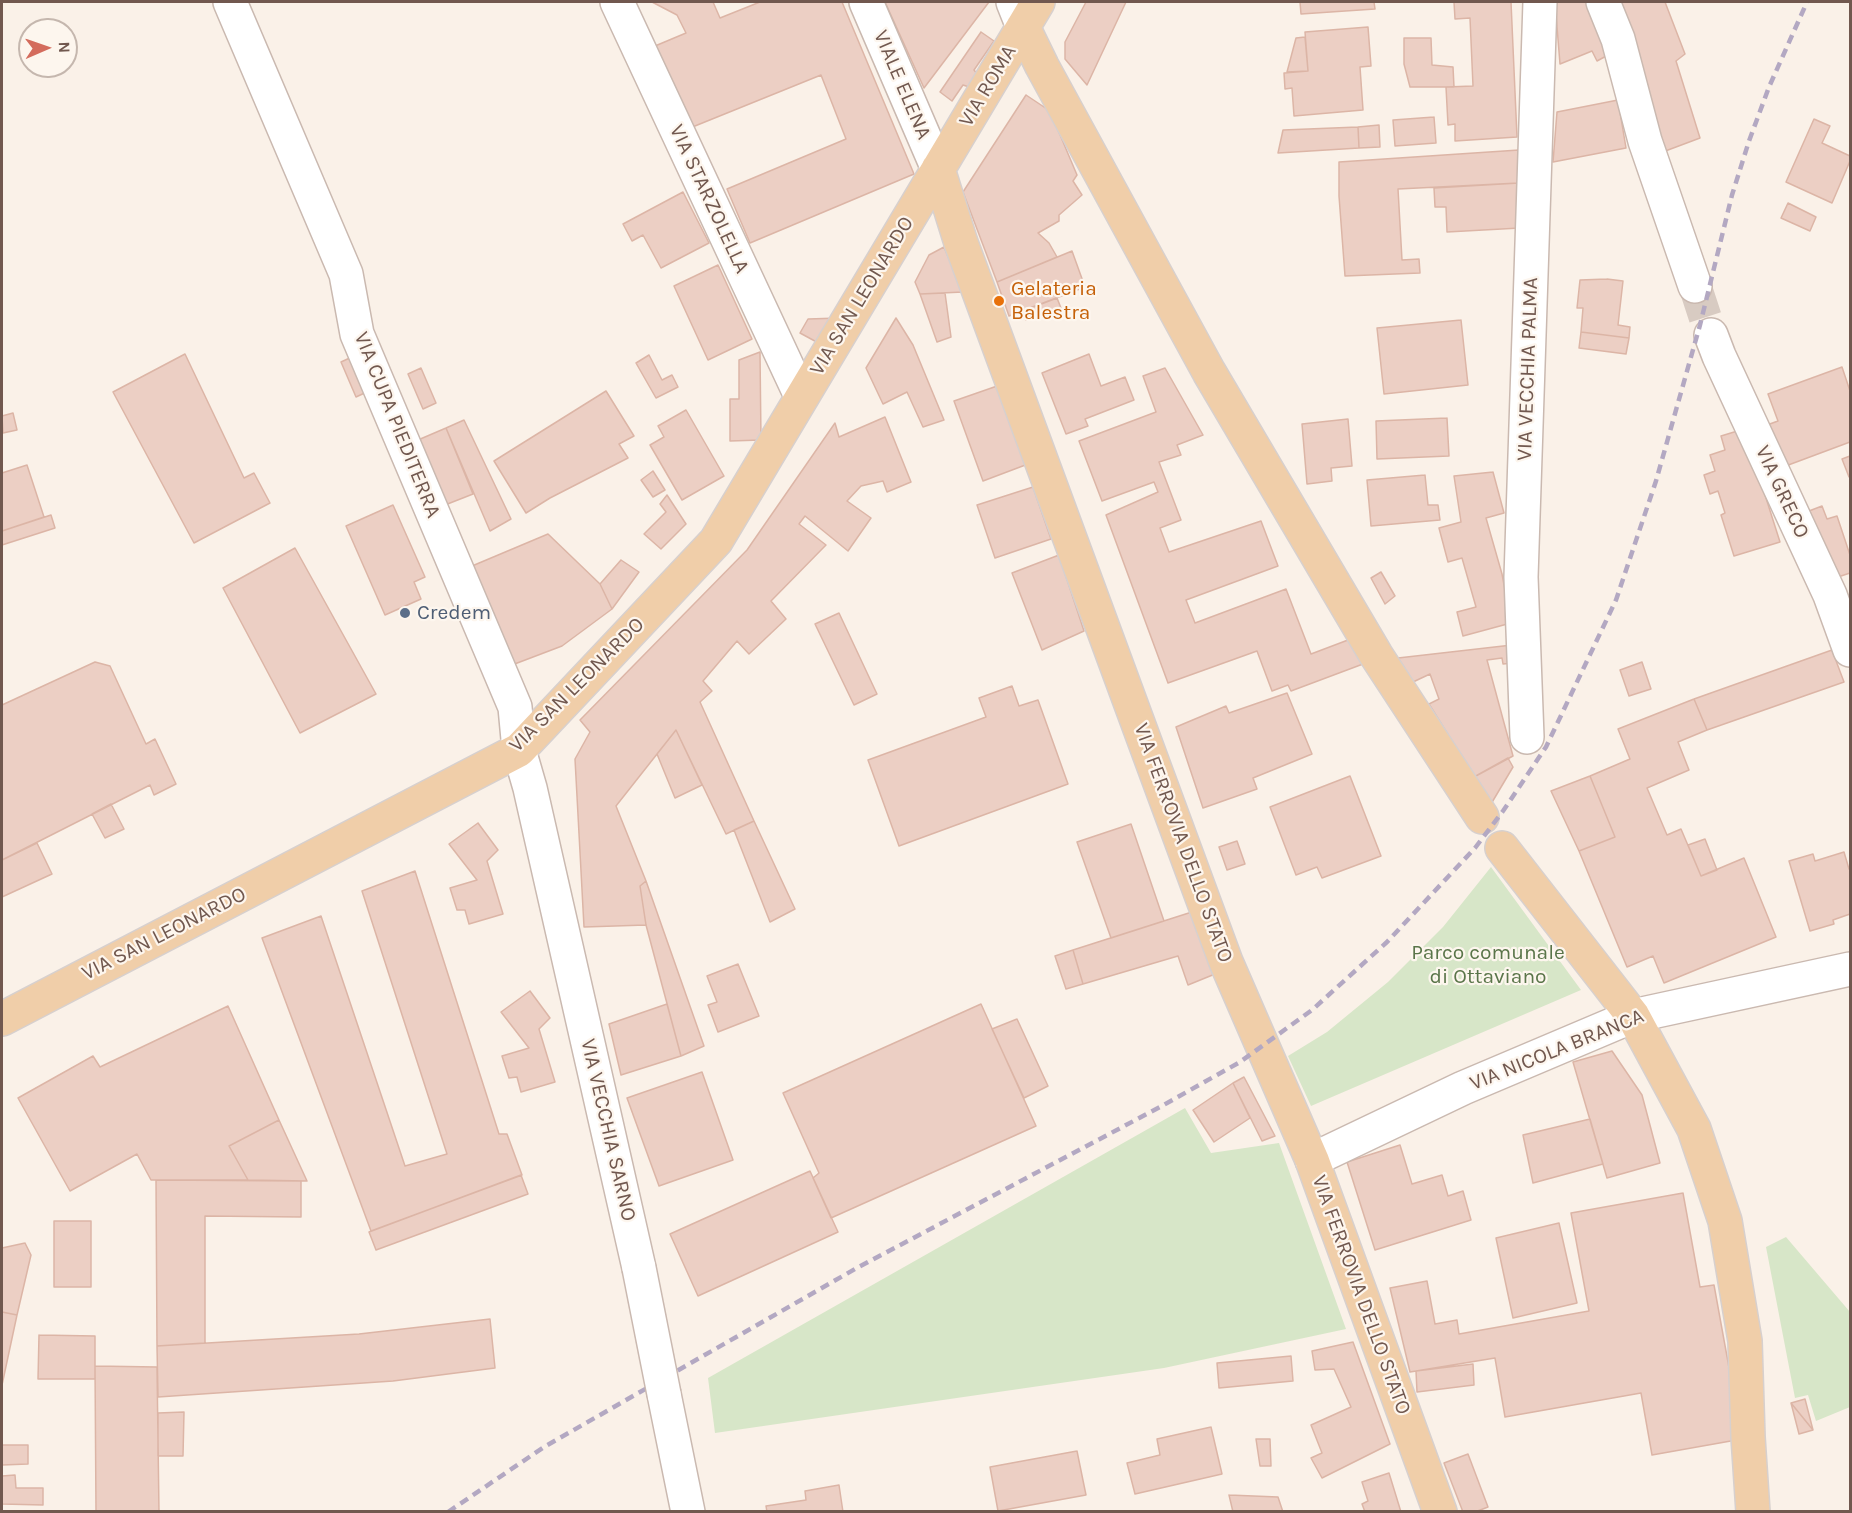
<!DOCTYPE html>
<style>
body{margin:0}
#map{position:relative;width:1852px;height:1513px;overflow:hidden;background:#faf1e8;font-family:Karla,sans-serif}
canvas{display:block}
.frame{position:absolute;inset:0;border:3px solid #71584f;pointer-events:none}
.north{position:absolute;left:18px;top:18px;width:60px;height:60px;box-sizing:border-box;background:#fdf6ee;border:2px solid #c5b7ae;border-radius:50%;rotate:88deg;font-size:16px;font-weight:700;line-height:24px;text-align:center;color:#71584f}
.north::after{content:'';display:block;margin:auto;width:21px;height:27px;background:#d46c5d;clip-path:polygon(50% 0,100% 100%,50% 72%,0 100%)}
</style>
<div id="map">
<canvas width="1852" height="1513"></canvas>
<div class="frame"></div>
<div class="north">N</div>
</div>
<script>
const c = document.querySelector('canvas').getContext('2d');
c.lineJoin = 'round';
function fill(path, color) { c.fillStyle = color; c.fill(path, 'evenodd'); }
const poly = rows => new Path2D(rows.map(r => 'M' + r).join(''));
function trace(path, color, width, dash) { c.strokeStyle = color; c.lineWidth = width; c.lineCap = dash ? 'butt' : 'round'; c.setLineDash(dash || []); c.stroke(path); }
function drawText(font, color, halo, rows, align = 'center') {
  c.font = font + ' Karla,sans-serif'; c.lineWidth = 4.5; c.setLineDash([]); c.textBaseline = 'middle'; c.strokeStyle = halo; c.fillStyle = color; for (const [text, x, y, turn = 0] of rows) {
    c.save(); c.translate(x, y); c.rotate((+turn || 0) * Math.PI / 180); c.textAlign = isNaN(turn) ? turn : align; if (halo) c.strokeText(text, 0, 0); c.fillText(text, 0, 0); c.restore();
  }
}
fill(poly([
 [1491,867,1581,990,1311,1106,1288,1056,1327,1032,1388,982,1443,927],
 [1185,1108,1211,1153,1279,1143,1346,1329,1164,1368,715,1433,708,1378],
 [1786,1237,1850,1312,1850,1407,1816,1421,1808,1395,1795,1398,1766,1247]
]), '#d7e6c8');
const building = poly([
 [652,2,713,2,720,18,760,2,842,2,914,174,750,243,727,189,846,139,821,75,690,128,655,46,686,33,677,15,652,2],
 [885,2,989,2,924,88,885,2],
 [1086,2,1126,2,1087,85,1065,59,1065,42,1086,2],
 [1300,2,1374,2,1375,9,1301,14,1300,2],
 [1454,2,1511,2,1517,137,1455,141,1455,124,1448,125,1446,87,1473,86,1470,18,1455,19,1454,2],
 [1555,2,1590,2,1610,54,1597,61,1592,51,1560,64,1555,2],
 [1614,2,1665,2,1685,54,1676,61,1700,138,1660,153,1614,2],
 [1368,27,1371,66,1360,67,1363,110,1294,116,1292,88,1285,89,1284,73,1308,71,1305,32,1368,27],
 [981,32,994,41,974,70,978,75,969,87,963,85,952,101,940,92,981,32],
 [1305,37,1308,71,1287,72,1296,38,1305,37],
 [1404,38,1431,38,1432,65,1453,67,1454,87,1410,87,1404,64,1404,38],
 [1026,95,1050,111,1077,175,1073,181,1082,195,1059,215,1059,221,1038,233,1049,243,1057,257,997,282,963,192,1026,95],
 [1618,100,1626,148,1553,162,1557,112,1618,100],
 [1434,117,1436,143,1395,146,1393,120,1434,117],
 [1814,119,1830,126,1822,143,1850,156,1850,161,1832,203,1786,182,1814,119],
 [1379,125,1380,147,1359,148,1358,127,1379,125],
 [1358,127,1359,148,1278,153,1283,130,1358,127],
 [1519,150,1519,183,1398,189,1402,260,1419,259,1420,273,1345,276,1339,196,1339,162,1519,150],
 [1519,183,1520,228,1447,232,1446,207,1435,207,1434,188,1519,183],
 [683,192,709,243,661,268,643,235,632,241,623,224,683,192],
 [1788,203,1816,217,1810,231,1781,218,1788,203],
 [944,247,963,292,920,294,915,282,929,255,944,247],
 [1072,251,1085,287,1009,316,997,282,1072,251],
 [718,265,752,339,708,360,674,286,718,265],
 [1607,279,1623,281,1618,325,1630,327,1629,338,1581,332,1583,308,1577,308,1580,280,1607,279],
 [945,293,951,337,937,342,920,294,945,293],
 [1057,298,1061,308,1026,320,1023,311,1057,298],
 [839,318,824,346,800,333,808,319,839,318],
 [896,318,913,345,944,420,923,427,907,392,883,404,866,368,896,318],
 [1461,320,1468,385,1384,394,1377,328,1461,320],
 [1581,332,1629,338,1626,354,1579,348,1581,332],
 [760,352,761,440,730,441,730,399,739,399,739,360,760,352],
 [185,354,244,478,254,473,270,503,194,543,113,392,185,354],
 [1089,354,1101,386,1125,377,1134,400,1085,419,1088,426,1066,434,1042,373,1089,354],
 [649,355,662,380,672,375,678,387,656,398,636,363,649,355],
 [354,356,369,391,356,397,341,362,354,356],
 [1842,367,1850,391,1850,442,1783,467,1767,425,1778,421,1768,394,1842,367],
 [421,368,436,403,423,409,408,374,421,368],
 [1165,368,1203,435,1177,445,1181,455,1159,462,1181,520,1160,528,1169,552,1261,521,1278,566,1186,600,1195,623,1286,589,1311,654,1348,640,1363,664,1291,691,1288,685,1272,691,1257,651,1168,683,1106,515,1158,492,1154,482,1102,501,1079,441,1156,412,1143,376,1165,368],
 [1000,385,1028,464,983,481,954,401,1000,385],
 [606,391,634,436,619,444,628,458,550,498,526,513,494,461,606,391],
 [686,410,724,476,682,500,650,445,664,437,658,426,686,410],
 [13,413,17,430,3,433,2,416,13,413],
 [885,417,911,482,887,492,883,481,861,486,847,501,871,518,848,551,805,516,799,524,826,545,771,601,786,619,749,654,737,641,703,681,712,691,700,702,754,821,726,834,676,730,616,806,646,881,640,886,646,925,584,927,575,759,590,732,580,720,747,550,835,423,839,437,885,417],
 [1447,418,1449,456,1377,459,1376,421,1447,418],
 [1348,419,1352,466,1331,468,1332,481,1307,484,1302,424,1348,419],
 [464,420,511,519,490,531,446,428,464,420],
 [446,428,473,494,445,505,418,440,446,428],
 [1744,429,1780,542,1734,556,1721,515,1725,513,1718,491,1710,494,1704,475,1715,471,1710,455,1725,450,1721,436,1744,429],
 [1850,456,1850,477,1849,477,1842,459,1850,456],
 [27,465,44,517,2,531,2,473,27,465],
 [653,471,665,490,653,497,641,480,653,471],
 [1493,472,1504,513,1486,518,1502,574,1511,623,1463,636,1457,612,1476,607,1462,558,1448,562,1439,528,1461,522,1454,476,1493,472],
 [1425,475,1428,505,1438,505,1440,520,1371,526,1367,480,1425,475],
 [1033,487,1051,539,995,558,977,505,1033,487],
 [667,495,686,524,661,549,644,534,666,512,660,504,667,495],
 [393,505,425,577,414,582,421,599,385,615,346,526,393,505],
 [1822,506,1827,519,1837,516,1850,555,1850,573,1835,578,1809,511,1822,506],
 [51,515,55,528,2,545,2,531,51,515],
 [548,534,600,584,612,609,562,646,512,665,472,566,548,534],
 [295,548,376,694,300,733,223,588,295,548],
 [1059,555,1084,631,1042,650,1012,573,1059,555],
 [621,560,639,572,612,609,600,584,621,560],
 [1381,572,1395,596,1385,604,1371,578,1381,572],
 [839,613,877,694,854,705,815,624,839,613],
 [1512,645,1513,663,1503,664,1502,658,1487,660,1513,756,1474,777,1429,704,1439,699,1430,674,1413,682,1398,658,1512,645],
 [1832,650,1844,682,1707,730,1694,699,1832,650],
 [95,662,110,666,146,744,155,739,176,784,154,795,150,785,2,860,2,705,95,662],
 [1642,662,1651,689,1629,696,1620,670,1642,662],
 [1012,686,1019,706,1038,700,1068,784,899,846,868,760,986,717,979,698,1012,686],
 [1287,693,1312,754,1253,778,1257,789,1203,808,1176,727,1226,706,1229,713,1287,693],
 [1694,699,1707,730,1678,742,1689,770,1647,788,1667,835,1681,829,1701,876,1744,858,1776,937,1664,983,1653,956,1627,967,1579,851,1615,837,1590,776,1630,759,1618,729,1694,699],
 [676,730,702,785,675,798,657,754,676,730],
 [1508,758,1513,767,1491,804,1474,777,1508,758],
 [1350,776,1381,856,1322,878,1317,867,1296,875,1270,807,1350,776],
 [1590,776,1615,837,1579,851,1551,791,1590,776],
 [111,804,124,829,105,838,92,814,111,804],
 [754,821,795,909,770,922,734,830,754,821],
 [478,823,498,850,487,861,503,914,469,924,465,910,457,910,450,888,477,880,449,844,478,823],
 [1131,824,1164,921,1111,938,1077,842,1131,824],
 [1705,839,1717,870,1701,876,1688,845,1705,839],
 [1237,841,1245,864,1227,870,1219,847,1237,841],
 [37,843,52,874,2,897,2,860,37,843],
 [1844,852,1849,869,1850,869,1850,914,1833,920,1834,924,1810,931,1789,861,1813,854,1815,861,1844,852],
 [415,871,499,1134,507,1134,522,1175,371,1231,262,938,321,916,405,1166,447,1154,362,891,415,871],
 [646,881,704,1046,681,1056,646,925,640,886,646,881],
 [1195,911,1215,974,1188,985,1178,956,1083,984,1073,950,1195,911],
 [1073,950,1083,984,1066,989,1055,956,1073,950],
 [738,964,759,1016,718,1032,708,1005,717,1002,707,976,738,964],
 [530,991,550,1018,539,1029,555,1082,521,1092,517,1077,509,1078,502,1056,529,1048,501,1012,530,991],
 [667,1004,681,1056,621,1075,609,1024,667,1004],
 [981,1004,1036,1126,831,1218,813,1178,819,1173,783,1093,981,1004],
 [228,1006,279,1120,229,1146,248,1180,151,1180,137,1154,70,1191,18,1098,93,1056,100,1067,228,1006],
 [1017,1019,1048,1086,1024,1098,992,1029,1017,1019],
 [1612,1051,1642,1095,1660,1163,1607,1178,1573,1062,1612,1051],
 [702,1072,733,1160,659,1186,627,1098,702,1072],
 [1244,1077,1275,1136,1262,1141,1233,1083,1244,1077],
 [1233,1083,1250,1118,1214,1142,1193,1110,1233,1083],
 [1590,1119,1603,1164,1533,1183,1523,1135,1590,1119],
 [279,1120,307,1181,248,1180,229,1146,279,1120],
 [1400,1145,1412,1184,1442,1175,1448,1196,1463,1191,1471,1220,1375,1250,1347,1162,1400,1145],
 [810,1171,838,1232,698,1296,670,1234,810,1171],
 [521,1175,528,1194,376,1250,369,1232,521,1175],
 [156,1180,301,1181,301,1217,205,1216,205,1343,157,1346,156,1180],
 [1683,1193,1700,1287,1714,1285,1742,1439,1652,1455,1641,1393,1505,1417,1495,1358,1410,1372,1390,1288,1427,1281,1435,1324,1457,1320,1459,1334,1589,1311,1571,1213,1683,1193],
 [54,1221,91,1221,91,1287,54,1287,54,1221],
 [1559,1223,1577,1303,1513,1318,1496,1238,1559,1223],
 [25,1243,31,1255,17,1315,2,1312,2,1248,25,1243],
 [2,1312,17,1315,2,1385,2,1312],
 [490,1319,495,1368,393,1381,158,1397,157,1346,359,1334,490,1319],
 [39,1335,95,1336,95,1379,38,1379,39,1335],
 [1353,1342,1390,1444,1322,1478,1311,1458,1322,1453,1311,1425,1351,1407,1334,1369,1315,1370,1312,1351,1353,1342],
 [1291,1356,1293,1381,1219,1388,1217,1363,1291,1356],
 [1473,1364,1474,1385,1417,1392,1416,1371,1473,1364],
 [95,1366,157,1367,159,1512,96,1512,95,1366],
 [1805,1399,1813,1430,1791,1403,1805,1399],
 [1791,1403,1813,1430,1799,1434,1791,1403],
 [184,1412,183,1456,158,1456,158,1413,184,1412],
 [1211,1427,1222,1474,1135,1494,1127,1463,1160,1455,1157,1439,1211,1427],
 [1256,1439,1270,1439,1271,1466,1260,1466,1256,1439],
 [2,1445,28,1445,28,1464,2,1465,2,1445],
 [1077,1451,1086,1495,998,1511,990,1467,1077,1451],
 [1468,1454,1488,1507,1475,1512,1463,1512,1444,1463,1468,1454],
 [1389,1473,1401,1512,1365,1512,1362,1504,1368,1501,1362,1482,1389,1473],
 [15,1475,16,1488,43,1488,43,1505,2,1504,2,1476,15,1475],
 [839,1485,843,1512,767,1512,766,1506,806,1500,805,1491,839,1485],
 [1229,1495,1278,1497,1283,1512,1233,1512,1229,1495]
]);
fill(building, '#eccfc4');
trace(building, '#dcb5a6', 1.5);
trace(poly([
 [1695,286,1711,335]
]), '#d8cbc2', 33, [33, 16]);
const minor = poly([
 [230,2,346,274,357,334,515,707,519,750,530,788,639,1268],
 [617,2,801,396],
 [866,2,938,169],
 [1013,2,1023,27],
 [1603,2,1618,39,1645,141,1695,286],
 [1711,335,1719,356,1830,595,1850,650],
 [1527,737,1521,577,1540,2],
 [1312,1160,1463,1088,1633,1016,1850,969],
 [664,1394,688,1512]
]);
const major = poly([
 [1023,27,1042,66,1209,372,1376,655,1482,817],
 [938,169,961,243,1226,962,1312,1160,1440,1512],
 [1502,848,1633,1016,1694,1129,1725,1221,1745,1341,1748,1437,1753,1512],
 [2,1019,519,750,716,541,1038,2]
]);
trace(minor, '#cab9b0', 36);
trace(major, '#d7d0ce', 36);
trace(minor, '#fff', 33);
trace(major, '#f0cea9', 33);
trace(poly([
 [448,1512,544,1447,855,1269,1160,1107,1240,1062,1312,1010,1387,942,1475,848,1503,811,1546,747,1616,600,1656,481,1700,325,1732,195,1749,141,1769,87,1807,2]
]), '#b3a8c2', 4.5, [9, 6]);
const minorBridge = poly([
 [639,1268,664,1394]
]);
trace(minorBridge, '#cab9b0', 36, []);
trace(minorBridge, '#fff', 33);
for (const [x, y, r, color] of [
 [999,301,6,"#e8710a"],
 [405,613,6,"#5c6f8a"]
]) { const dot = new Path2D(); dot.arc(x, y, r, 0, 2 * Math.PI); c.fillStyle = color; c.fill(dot); trace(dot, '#fdf6ee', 2); }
drawText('21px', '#71584f', '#fdf6ee', [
 ["VIALE ELENA",902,85,67],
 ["VIA ROMA",988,86,-59],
 ["VIA STARZOLELLA",709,199,65],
 ["VIA SAN LEONARDO",862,296,-59],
 ["VIA VECCHIA PALMA",1528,369,-88],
 ["VIA CUPA PIEDITERRA",397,425,68],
 ["VIA GRECO",1782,492,65],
 ["VIA SAN LEONARDO",577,685,-45],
 ["VIA FERROVIA DELLO STATO",1183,843,70],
 ["VIA SAN LEONARDO",164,934,-27],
 ["VIA NICOLA BRANCA",1557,1050,-22],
 ["VIA VECCHIA SARNO",608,1130,77],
 ["VIA FERROVIA DELLO STATO",1361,1295,70]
]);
drawText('21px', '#c56008', '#fdf6ee', [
 ["Gelateria",1011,289],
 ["Balestra",1011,313]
], 'left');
drawText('21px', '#4e5e75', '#fdf6ee', [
 ["Credem",417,613]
], 'left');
drawText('21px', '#5a7549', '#fdf6ee', [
 ["Parco comunale",1488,953],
 ["di Ottaviano",1488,977]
]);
</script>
